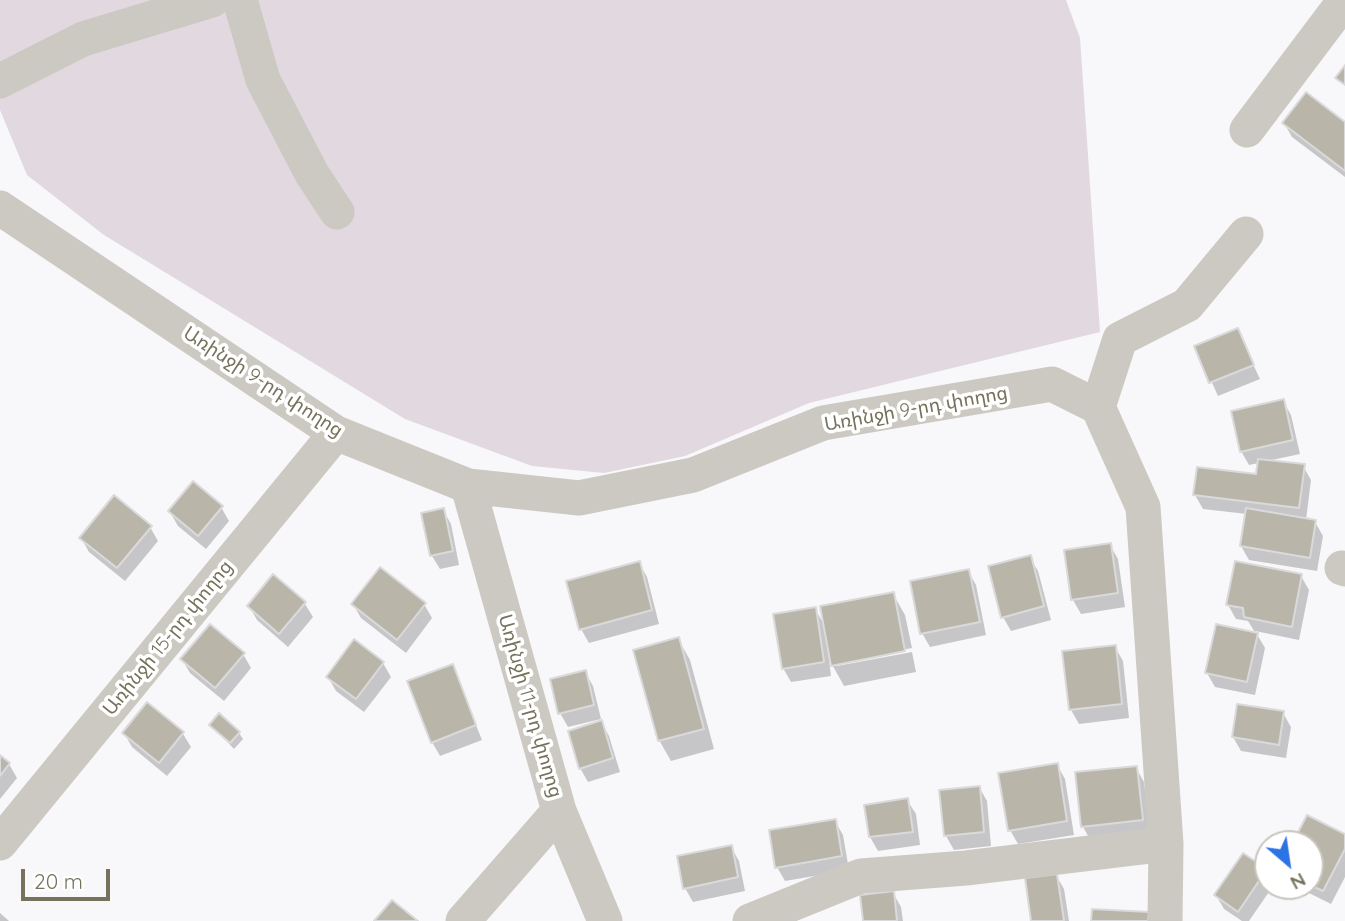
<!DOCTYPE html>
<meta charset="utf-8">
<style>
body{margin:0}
#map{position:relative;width:1345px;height:921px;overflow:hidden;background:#f8f7f9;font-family:Quicksand,sans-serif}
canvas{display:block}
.north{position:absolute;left:1254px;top:830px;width:70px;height:70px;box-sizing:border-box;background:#fff;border:2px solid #c8c7bd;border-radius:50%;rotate:151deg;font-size:19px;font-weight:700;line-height:28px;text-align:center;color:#76725b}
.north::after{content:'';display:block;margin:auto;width:24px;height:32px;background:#2c73e4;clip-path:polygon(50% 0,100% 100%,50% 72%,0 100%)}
.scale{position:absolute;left:21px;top:869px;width:89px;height:32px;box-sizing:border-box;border:4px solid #76725b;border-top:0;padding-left:9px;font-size:21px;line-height:24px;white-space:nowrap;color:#76725b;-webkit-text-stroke:5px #fff;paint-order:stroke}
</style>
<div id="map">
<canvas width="1345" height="921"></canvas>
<div class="north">N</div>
<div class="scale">20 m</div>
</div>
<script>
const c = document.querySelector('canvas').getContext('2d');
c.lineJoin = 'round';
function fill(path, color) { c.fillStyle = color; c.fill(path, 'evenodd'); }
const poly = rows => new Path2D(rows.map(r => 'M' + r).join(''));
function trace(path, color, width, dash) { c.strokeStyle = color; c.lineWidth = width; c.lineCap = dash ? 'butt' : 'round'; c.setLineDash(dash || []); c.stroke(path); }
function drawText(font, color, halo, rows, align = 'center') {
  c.font = font + ' Quicksand,"Noto Sans Armenian",sans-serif'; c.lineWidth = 7; c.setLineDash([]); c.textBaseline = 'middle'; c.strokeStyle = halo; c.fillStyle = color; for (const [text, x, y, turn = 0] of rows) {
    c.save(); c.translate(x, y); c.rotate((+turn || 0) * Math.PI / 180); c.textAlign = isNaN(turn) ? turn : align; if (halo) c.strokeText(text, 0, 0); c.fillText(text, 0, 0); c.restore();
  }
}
fill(poly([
 [0,0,1066,0,1080,38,1100,332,809,403,685,456,604,473,532,466,405,419,104,235,27,175,0,110]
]), '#e1d8e0');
fill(poly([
 [1284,123,1345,124,1345,177,1292,137],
 [1237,330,1260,379,1218,396,1196,347],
 [1283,401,1291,415,1300,454,1267,461,1303,466,1311,480,1306,520,1315,522,1323,536,1317,571,1249,560,1241,546,1247,514,1203,509,1195,495,1258,476,1259,463,1249,465,1241,451],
 [221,507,229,521,206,549,178,526,170,512],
 [443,510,451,524,459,565,440,569,432,556],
 [150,527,158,541,125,581,89,552,81,538],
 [1110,545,1118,559,1125,607,1081,614,1073,600],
 [1030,558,1038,571,1051,620,1011,631,1003,617],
 [639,563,647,577,659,624,589,643,581,629],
 [968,571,976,585,986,635,930,647,922,633],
 [1301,576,1309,590,1299,640,1255,631,1265,648,1255,695,1215,687,1207,673,1256,634,1248,621,1236,619,1228,605],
 [893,594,905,615,912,648,837,663,837,666,912,652,916,672,844,686,829,659,831,676,791,682,783,668,815,609,825,626],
 [305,604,313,617,288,647,257,620,249,606],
 [353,604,424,604,432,618,406,653,361,618],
 [678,639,690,660,714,749,671,761,659,740],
 [355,642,383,663,391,677,364,712,336,691,328,677],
 [1115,647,1123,661,1129,718,1079,724,1071,710],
 [243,654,251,668,224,701,190,673,182,659],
 [452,666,482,740,440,756,432,742],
 [585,672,593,686,601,719,568,727,560,713],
 [1283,713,1291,727,1286,758,1241,751,1233,737],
 [601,722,609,736,620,772,588,782,580,768],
 [211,725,239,733,243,739,234,749],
 [124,733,183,734,191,747,167,776,132,747],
 [0,757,9,764,17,778,0,799],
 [1057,765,1065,779,1074,835,1018,844,1010,830],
 [1136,768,1144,782,1150,834,1091,841,1083,827,1077,774],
 [979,787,987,801,991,846,954,850,946,836,941,791],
 [907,800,916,814,920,845,878,851,870,837],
 [1308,817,1345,836,1345,877,1331,904,1295,886,1310,886,1310,844,1294,844],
 [835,821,843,835,849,870,785,881,777,867],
 [731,847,739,861,745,891,693,902,685,888],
 [1266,870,1268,886,1273,886,1249,921,1242,921,1224,909,1216,895],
 [1056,875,1064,889,1069,921,1033,921],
 [893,893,901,907,903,921,865,921],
 [0,913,9,921,0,921]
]), '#0003');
const building = poly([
 [1345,65,1345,85,1335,78,1345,65],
 [1306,92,1345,122,1345,171,1282,123,1306,92],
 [1238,328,1254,365,1209,383,1194,346,1238,328],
 [1284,399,1293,440,1240,452,1231,411,1284,399],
 [1258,459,1305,464,1299,508,1193,495,1197,467,1256,474,1258,459],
 [193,481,223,506,198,536,168,511,193,481],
 [114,495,152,526,117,568,79,538,114,495],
 [444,508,453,551,430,556,421,513,444,508],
 [1246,508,1316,520,1310,558,1240,546,1246,508],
 [1111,543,1118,593,1071,600,1064,550,1111,543],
 [1031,555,1044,606,1001,618,988,566,1031,555],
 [640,561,652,610,579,630,566,581,640,561],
 [1235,561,1302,574,1292,627,1244,617,1243,608,1226,605,1235,561],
 [380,567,426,603,397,640,351,604,380,567],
 [969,569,980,622,920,634,910,581,969,569],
 [273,574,306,602,279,634,247,606,273,574],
 [894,592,905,651,831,666,820,606,894,592],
 [816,607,824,662,782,669,773,614,816,607],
 [210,624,245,653,215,688,180,659,210,624],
 [1216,624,1258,633,1247,682,1205,673,1216,624],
 [679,637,704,729,658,741,633,650,679,637],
 [354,639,384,662,356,699,326,677,354,639],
 [1116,645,1122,704,1069,710,1062,651,1116,645],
 [453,664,476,725,431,743,407,681,453,664],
 [586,670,594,705,558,714,550,679,586,670],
 [147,702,184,732,159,763,122,733,147,702],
 [1237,704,1284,711,1279,745,1232,737,1237,704],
 [219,713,240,732,230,743,209,725,219,713],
 [602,720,613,758,579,769,568,731,602,720],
 [0,755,10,763,0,776,0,755],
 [1058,763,1067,821,1008,831,998,773,1058,763],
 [1137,766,1143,820,1081,827,1075,772,1137,766],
 [980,786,984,832,944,836,939,790,980,786],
 [908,798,913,832,869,837,864,805,908,798],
 [1307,815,1345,834,1345,849,1323,891,1310,885,1310,844,1292,844,1307,815],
 [836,819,842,856,775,868,769,830,836,819],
 [732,845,738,877,683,889,677,856,732,845],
 [1243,853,1267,869,1238,912,1214,895,1243,853],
 [1057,874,1064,921,1031,921,1025,878,1057,874],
 [894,891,897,921,863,921,860,895,894,891],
 [392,900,418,921,374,921,392,900],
 [1092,909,1149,912,1148,921,1091,921,1092,909]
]);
fill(building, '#b9b6a9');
trace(building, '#dad9db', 2);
trace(poly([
 [240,0,263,80,312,174,337,212],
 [0,81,83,39,212,0],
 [1247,130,1345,0],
 [0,208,336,433,468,486,579,498,693,475,823,423,1052,384,1098,407,1143,507,1166,844,1165,921],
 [1098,407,1120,339,1187,305,1246,234],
 [468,486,559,811,605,921],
 [1342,568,1345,569],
 [0,843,336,433],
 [463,921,559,811],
 [750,921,861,876,966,868,1166,844]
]), '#cbc9c2', 35);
drawText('19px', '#76725b', '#fff', [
 ["Առինջի 9-րդ փողոց",263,382,33],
 ["Առինջի 9-րդ փողոց",916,409,-10],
 ["Առինջի 15-րդ փողոց",168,638,-51],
 ["Առինջի 11-րդ փողոց",530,706,74]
]);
</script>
